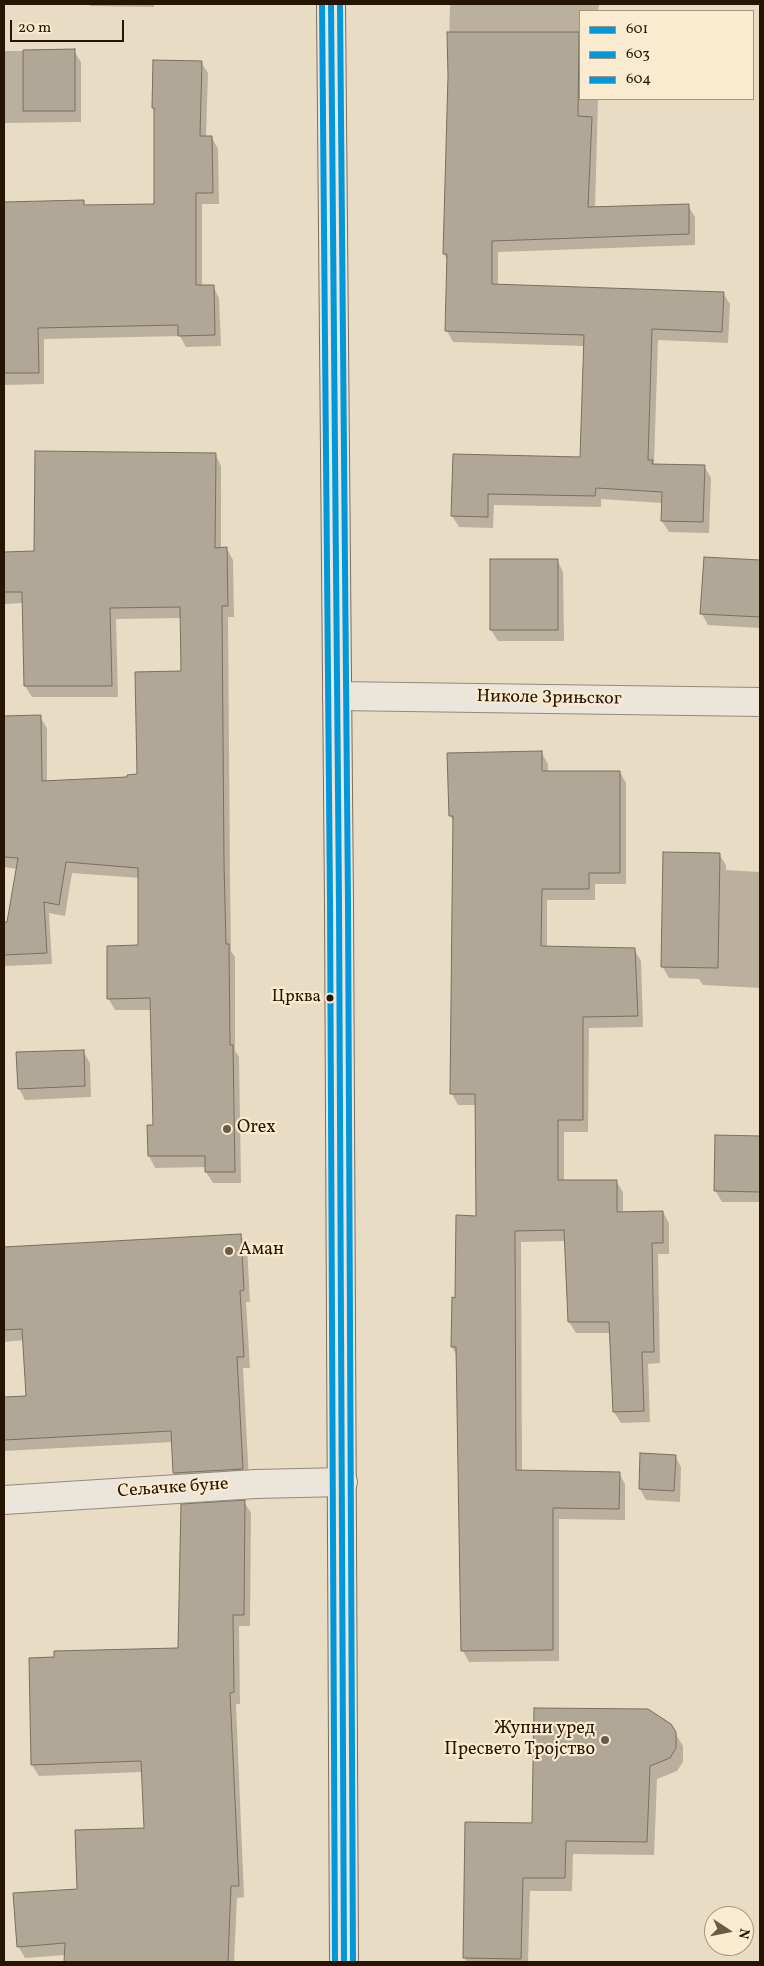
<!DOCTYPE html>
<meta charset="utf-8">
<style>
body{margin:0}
#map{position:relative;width:764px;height:1966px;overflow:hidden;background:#e9dcc5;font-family:Vollkorn,serif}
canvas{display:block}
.frame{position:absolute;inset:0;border:5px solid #261503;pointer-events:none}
.legend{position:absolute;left:579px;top:10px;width:175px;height:90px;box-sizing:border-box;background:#faead0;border:1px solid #a5957e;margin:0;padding:6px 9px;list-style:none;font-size:15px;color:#261503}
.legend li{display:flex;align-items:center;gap:10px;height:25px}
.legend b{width:25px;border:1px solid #a5957e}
.north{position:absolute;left:704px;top:1906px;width:50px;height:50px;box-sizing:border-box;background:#faead0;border:1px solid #a5957e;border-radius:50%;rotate:101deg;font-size:14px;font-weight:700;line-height:20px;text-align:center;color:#261503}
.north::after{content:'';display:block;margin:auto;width:18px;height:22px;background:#6a5b47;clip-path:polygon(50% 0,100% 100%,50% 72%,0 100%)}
.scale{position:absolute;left:10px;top:20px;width:114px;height:22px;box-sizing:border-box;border:2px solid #261503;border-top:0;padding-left:6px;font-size:15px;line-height:18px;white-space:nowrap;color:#261503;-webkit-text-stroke:4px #faead0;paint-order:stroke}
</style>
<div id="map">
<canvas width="764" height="1966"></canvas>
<div class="frame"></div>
<ul class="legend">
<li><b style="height:6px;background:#0098da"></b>601</li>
<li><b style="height:6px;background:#0098da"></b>603</li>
<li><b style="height:6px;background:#0098da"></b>604</li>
</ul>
<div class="north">N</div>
<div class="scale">20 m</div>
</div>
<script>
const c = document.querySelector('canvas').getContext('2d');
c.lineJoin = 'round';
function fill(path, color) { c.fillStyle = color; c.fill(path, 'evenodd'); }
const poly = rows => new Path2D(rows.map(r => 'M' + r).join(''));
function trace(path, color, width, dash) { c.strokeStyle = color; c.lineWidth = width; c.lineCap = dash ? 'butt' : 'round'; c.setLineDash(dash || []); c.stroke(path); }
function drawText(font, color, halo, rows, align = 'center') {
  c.font = font + ' Vollkorn,serif'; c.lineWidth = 4.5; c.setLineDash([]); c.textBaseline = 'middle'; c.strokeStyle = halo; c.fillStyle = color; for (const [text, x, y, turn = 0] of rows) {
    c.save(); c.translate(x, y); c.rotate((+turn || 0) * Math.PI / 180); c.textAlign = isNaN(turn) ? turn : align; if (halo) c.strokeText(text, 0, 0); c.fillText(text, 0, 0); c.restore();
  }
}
fill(poly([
 [89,4,154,4,154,7,90,6],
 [450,4,599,4,598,11,580,11,580,99,598,99,595,208,688,206,695,217,695,245,498,252,498,285,723,293,730,304,728,343,658,340,654,465,704,466,711,478,709,533,669,532,662,521,663,503,601,499,601,507,494,505,493,528,459,527,452,516,454,456,581,459,584,346,453,342,447,331,448,261,444,254],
 [4,51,74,51,81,62,81,122,4,123],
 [201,62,208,73,206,138,212,138,218,149,219,204,202,204,202,287,213,286,219,298,221,346,186,347,180,336,44,339,44,384,4,385,4,204,83,202,86,207,156,206,155,111,153,108],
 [215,454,221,466,221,549,227,549,233,560,234,617,228,617,230,875,231,951,235,957,235,1051,239,1057,241,1183,213,1183,206,1172,206,1167,155,1168,149,1156,148,1126,154,1126,152,1010,115,1010,108,998,139,947,140,878,72,873,65,916,49,913,52,964,4,966,4,923,8,923,17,869,4,867,4,717,40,717,47,728,47,782,128,778,138,776,182,672,182,618,116,619,118,697,32,697,25,686,24,603,4,604,4,553,35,553],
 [557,560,563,572,564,641,498,641,491,630],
 [704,576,760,579,760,628,708,625,702,614],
 [541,752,548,764,548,772,620,772,626,783,626,884,595,884,595,900,547,900,547,947,634,949,641,961,643,1027,589,1028,588,1132,564,1132,564,1181,616,1181,623,1192,623,1213,663,1212,669,1223,669,1254,658,1254,660,1363,648,1364,650,1422,621,1423,614,1412,611,1333,576,1333,569,1322,566,1241,521,1242,522,1471,619,1473,625,1484,625,1520,559,1519,559,1661,469,1662,463,1651,457,1356,452,1347,457,1299,477,1217,476,1105,458,1105,452,1094,454,823,450,815],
 [719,854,726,865,726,870,760,872,760,988,703,985,699,979,669,978,662,966],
 [83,1051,90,1063,91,1097,25,1100,19,1088],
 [716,1136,760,1137,760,1202,722,1202,715,1190],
 [240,1235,247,1246,250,1302,246,1302,250,1368,243,1368,249,1480,181,1484,174,1473,173,1442,4,1451,4,1398,28,1397,24,1340,4,1342,4,1248],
 [675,1456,681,1467,680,1502,646,1500,640,1489],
 [244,1502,251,1513,250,1626,239,1626,240,1704,236,1704,244,1897,237,1898,234,1962,65,1962,66,1955,25,1958,18,1946,145,1829,142,1772,39,1776,32,1765,179,1649],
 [670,1725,683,1746,683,1762,677,1771,657,1779,654,1855,573,1854,572,1891,530,1891,528,1962,466,1962,465,1957,534,1824]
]), '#0003');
const building = poly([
 [447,32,579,32,578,116,592,117,588,207,689,204,689,234,492,241,492,284,724,292,722,332,652,329,648,460,653,460,652,464,705,465,703,522,661,521,662,492,596,488,595,496,488,494,488,517,451,516,453,454,580,457,584,335,445,331,447,254,443,254,448,76,447,32],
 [75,49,75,111,23,111,23,50,75,49],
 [153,60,202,61,200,136,212,136,213,193,196,193,196,285,214,285,215,335,178,336,178,325,38,328,39,373,4,373,4,202,84,200,84,205,154,204,154,108,152,108,153,60],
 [35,451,216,453,215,548,227,547,228,606,222,606,224,863,226,944,229,944,230,1045,233,1045,235,1172,205,1172,205,1156,148,1156,147,1125,153,1125,150,998,107,999,107,946,138,945,138,868,66,862,59,905,44,902,47,953,4,955,4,922,7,922,18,858,4,857,4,716,41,715,42,781,127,777,127,775,137,774,135,672,181,671,180,607,110,608,112,686,24,686,22,592,4,592,4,552,34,551,35,451],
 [704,557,760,560,760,617,700,614,704,557],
 [490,559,558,559,558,630,490,630,490,559],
 [542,751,542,771,620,771,620,873,589,873,589,889,542,889,541,946,635,948,638,1016,583,1017,583,1120,558,1120,558,1180,617,1180,617,1212,663,1211,663,1243,652,1243,654,1352,642,1352,644,1411,613,1412,609,1322,568,1322,564,1230,515,1231,516,1470,620,1472,619,1509,553,1508,553,1650,461,1651,456,1347,451,1347,452,1297,455,1298,456,1215,476,1216,475,1094,450,1094,453,816,449,816,447,753,542,751],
 [663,852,720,853,718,968,661,967,663,852],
 [84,1050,85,1086,18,1089,16,1052,84,1050],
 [715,1135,760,1136,760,1192,714,1191,715,1135],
 [241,1234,244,1290,240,1291,244,1357,237,1357,243,1469,173,1473,171,1431,4,1440,4,1397,26,1396,22,1329,4,1330,4,1247,241,1234],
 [640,1453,676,1455,674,1491,639,1489,640,1453],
 [245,1500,244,1615,233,1615,234,1692,230,1693,239,1886,231,1886,228,1962,64,1962,65,1943,17,1947,13,1893,77,1889,75,1830,144,1828,141,1761,31,1765,29,1658,54,1657,54,1651,178,1648,181,1504,245,1500],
 [534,1708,648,1709,671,1724,676,1732,676,1748,670,1758,650,1766,647,1842,566,1841,565,1878,523,1878,521,1959,463,1958,465,1822,532,1823,534,1708]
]);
fill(building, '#b0a797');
trace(building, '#786f60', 1);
const street = poly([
 [337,696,760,702],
 [4,1500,256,1484,343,1482]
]);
const secondary = poly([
 [331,4,339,902,344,1962]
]);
trace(street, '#938a7b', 30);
trace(secondary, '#786f60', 30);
trace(street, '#ece5da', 28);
trace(secondary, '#ece5da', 28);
trace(poly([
 [331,4,339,902,344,1962]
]), '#0098da', 6);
trace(poly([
 [322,4,330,902,335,1962]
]), '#0098da', 6);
trace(poly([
 [340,4,348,902,353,1962]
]), '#0098da', 6);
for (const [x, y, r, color] of [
 [330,998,4.5,"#261503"],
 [227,1129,5,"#6a5b47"],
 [229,1251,5,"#6a5b47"],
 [605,1740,5,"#6a5b47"]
]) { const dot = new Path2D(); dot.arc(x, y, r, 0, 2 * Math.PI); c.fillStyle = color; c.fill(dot); trace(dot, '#faead0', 2); }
drawText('17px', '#261503', '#faead0', [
 ["Црква",321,998]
], 'right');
drawText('18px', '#261503', '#faead0', [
 ["Николе Зрињског",549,699,1],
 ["Сељачке буне",173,1489,-4]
]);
drawText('18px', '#261503', '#faead0', [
 ["Orex",237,1129],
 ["Аман",239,1251],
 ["Жупни уред",595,1730,"right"],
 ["Пресвето Тројство",595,1751,"right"]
], 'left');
</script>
